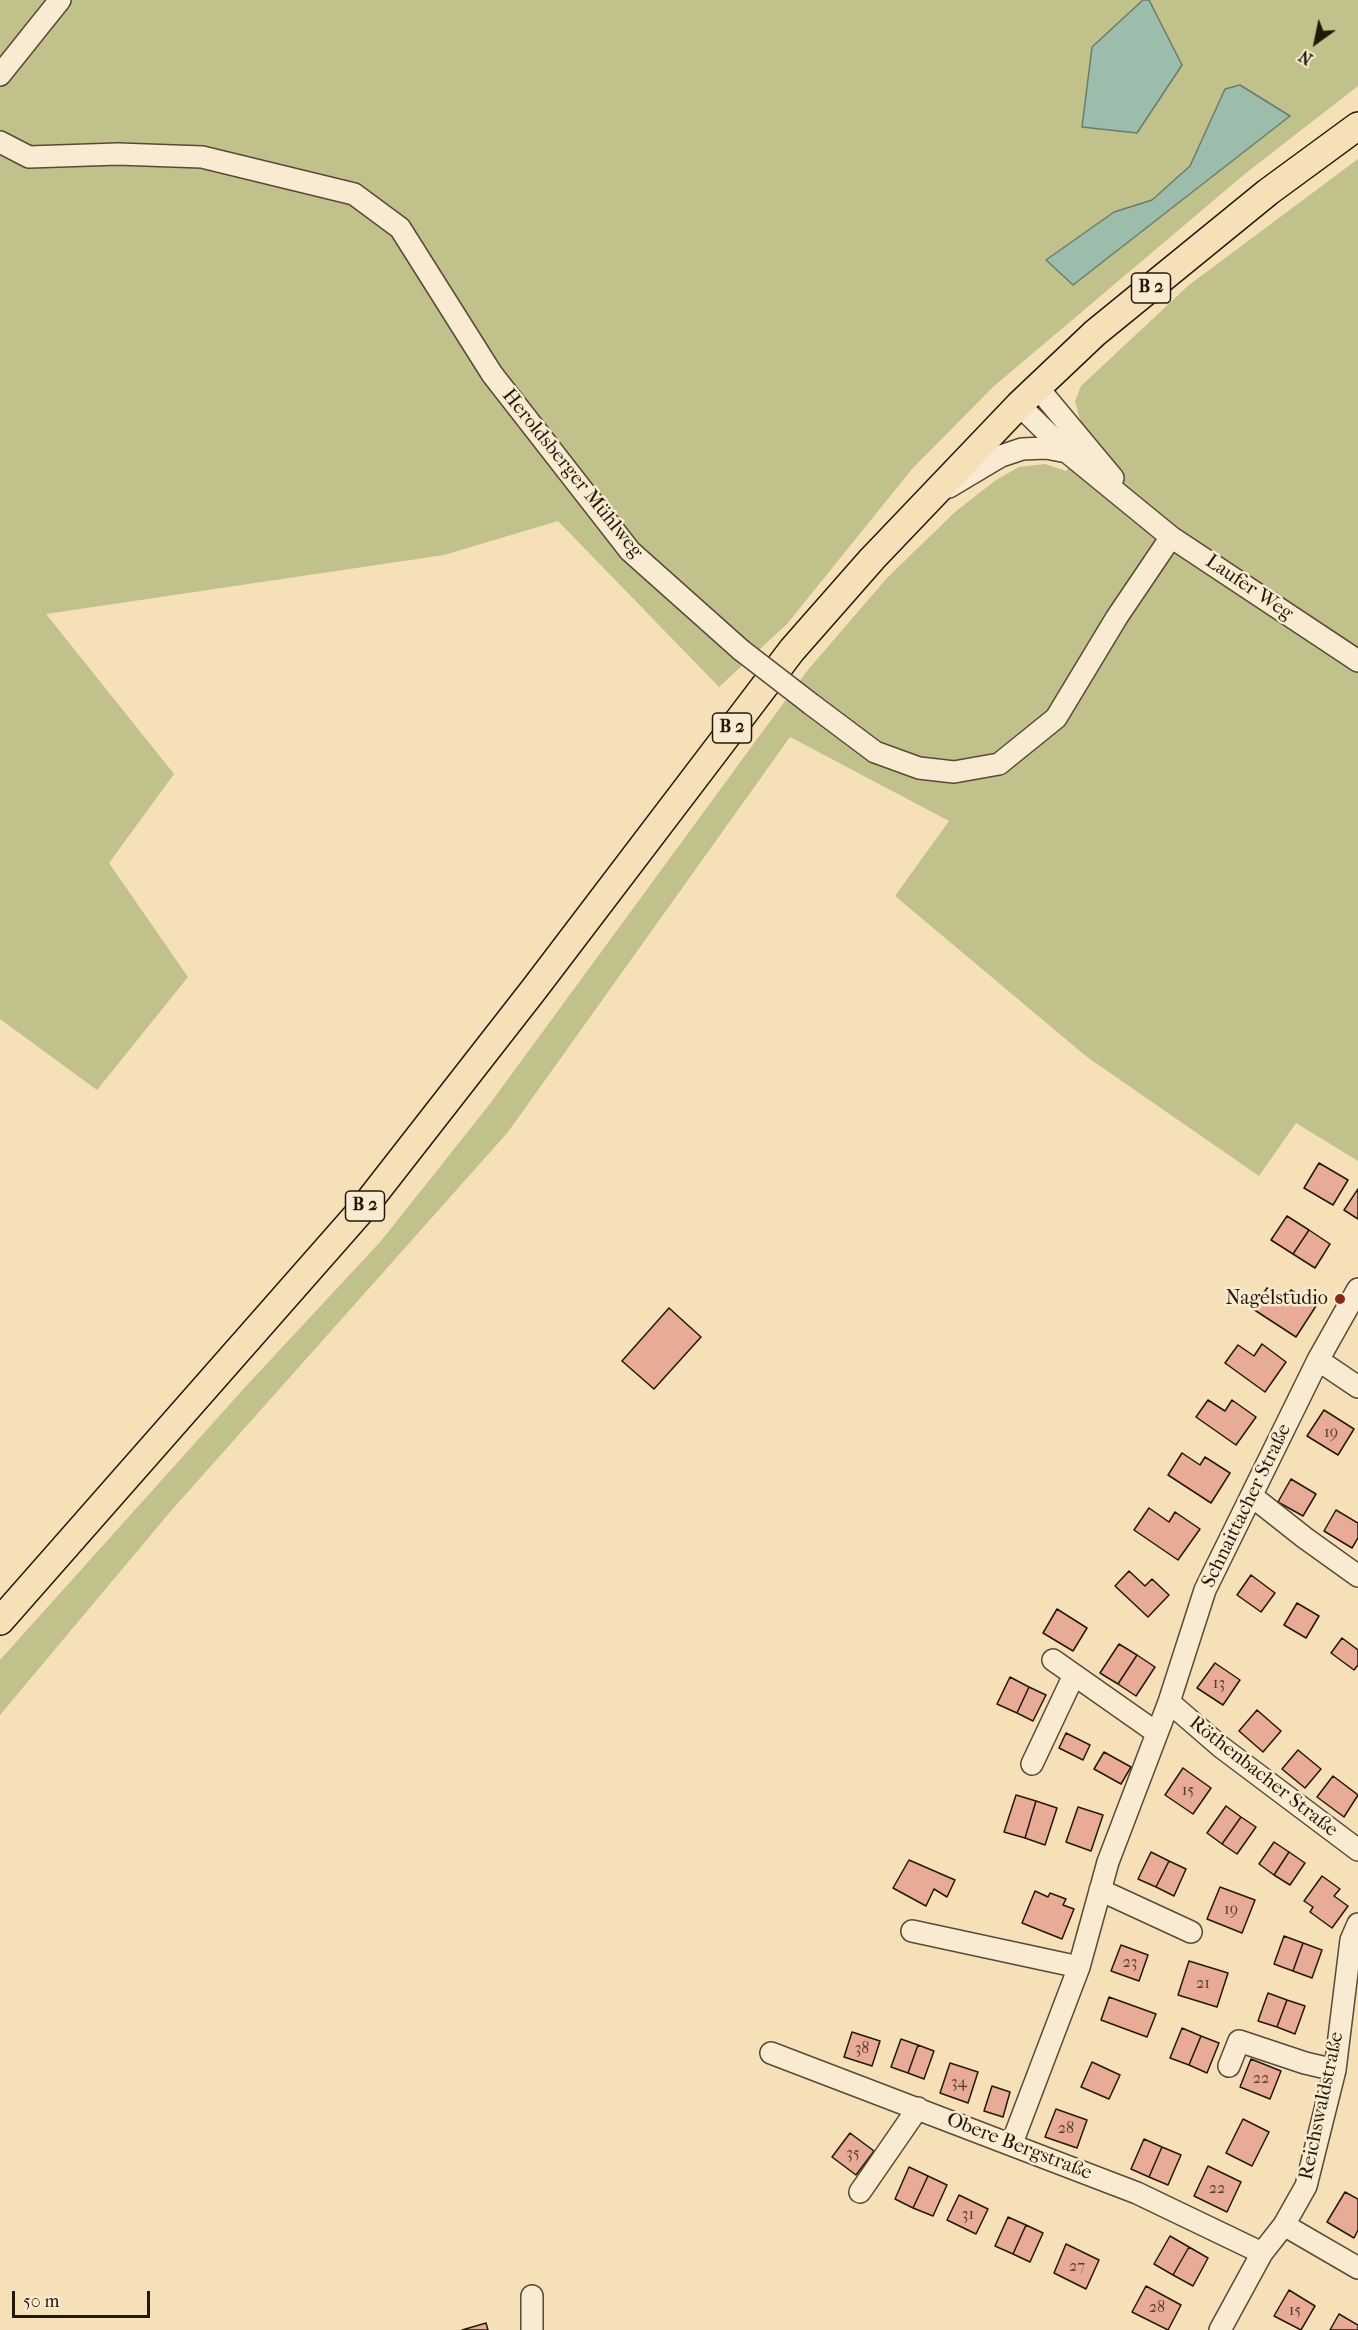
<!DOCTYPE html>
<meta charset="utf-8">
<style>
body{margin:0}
#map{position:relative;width:1358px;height:2330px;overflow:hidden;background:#f5e0b8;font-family:"IM FELL French Canon",serif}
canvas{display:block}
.north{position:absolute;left:1286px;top:12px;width:60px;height:60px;-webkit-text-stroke:4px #f8ebd1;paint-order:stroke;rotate:213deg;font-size:16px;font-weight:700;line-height:24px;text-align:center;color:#24180a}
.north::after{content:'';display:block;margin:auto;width:21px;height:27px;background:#24180a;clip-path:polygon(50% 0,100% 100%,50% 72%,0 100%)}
.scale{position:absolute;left:12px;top:2291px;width:138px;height:27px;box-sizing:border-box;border:3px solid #24180a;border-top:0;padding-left:8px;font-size:18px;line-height:21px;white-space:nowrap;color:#24180a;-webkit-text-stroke:4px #f8ebd1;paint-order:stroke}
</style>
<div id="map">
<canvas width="1358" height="2330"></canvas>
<div class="north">N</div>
<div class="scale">50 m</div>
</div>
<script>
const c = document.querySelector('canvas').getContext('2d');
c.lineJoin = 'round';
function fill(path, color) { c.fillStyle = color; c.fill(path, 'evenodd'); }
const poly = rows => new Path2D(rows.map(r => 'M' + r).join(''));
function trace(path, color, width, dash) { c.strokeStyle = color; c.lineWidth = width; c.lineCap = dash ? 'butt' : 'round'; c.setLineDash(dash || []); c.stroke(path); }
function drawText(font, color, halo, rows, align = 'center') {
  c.font = font + ' "IM FELL French Canon",serif'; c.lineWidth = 5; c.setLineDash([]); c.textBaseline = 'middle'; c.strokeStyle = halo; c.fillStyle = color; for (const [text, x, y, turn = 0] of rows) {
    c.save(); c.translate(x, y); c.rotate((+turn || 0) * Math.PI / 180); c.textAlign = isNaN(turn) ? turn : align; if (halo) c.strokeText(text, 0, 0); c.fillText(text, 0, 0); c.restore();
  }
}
fill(poly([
 [0,0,1143,0,1092,47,1082,127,1137,132,1182,65,1149,0,1358,0,1358,86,1246,173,993,387,912,469,787,624,719,687,558,521,444,555,46,614,174,774,109,863,188,977,97,1090,0,1019],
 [1225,89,1289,117,1073,285,1047,260,1114,212,1152,200,1190,166],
 [1358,159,1358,1161,1296,1123,1259,1176,1087,1057,895,896,949,821,790,737,508,1132,170,1512,0,1715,0,1660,248,1384,381,1241,489,1105,807,671,887,578,955,512,996,480,1019,467,1045,464,1066,471,1092,440,1081,424,1075,401,1081,386,1189,285]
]), '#c1c18b');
const water = poly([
 [1143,0,1149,0,1182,65,1137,133,1082,127,1092,47,1143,0],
 [1240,85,1290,116,1073,285,1046,260,1114,212,1152,200,1190,166,1225,89,1240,85]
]);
fill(water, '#9cbdac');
trace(water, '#6c7b6b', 1.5);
const building = poly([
 [1319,1163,1348,1180,1333,1205,1304,1188,1319,1163],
 [1358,1189,1358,1219,1344,1210,1358,1189],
 [1287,1216,1309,1230,1293,1254,1271,1240,1287,1216],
 [1309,1230,1330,1244,1315,1268,1293,1254,1309,1230],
 [1267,1288,1285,1299,1291,1290,1316,1306,1296,1337,1253,1309,1267,1288],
 [669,1308,701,1337,654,1389,622,1361,669,1308],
 [1262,1344,1286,1362,1265,1392,1225,1363,1238,1345,1254,1356,1262,1344],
 [1208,1400,1225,1411,1232,1400,1256,1417,1236,1445,1196,1417,1208,1400],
 [1324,1410,1354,1429,1338,1455,1307,1436,1324,1410],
 [1182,1453,1200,1465,1205,1457,1230,1473,1211,1503,1168,1475,1182,1453],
 [1291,1479,1316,1494,1303,1516,1278,1502,1291,1479],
 [1149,1508,1169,1522,1175,1512,1200,1529,1178,1560,1134,1530,1149,1508],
 [1336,1510,1358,1523,1358,1538,1352,1548,1324,1531,1336,1510],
 [1129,1571,1145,1586,1152,1579,1169,1595,1148,1617,1115,1586,1129,1571],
 [1251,1575,1275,1593,1261,1612,1237,1595,1251,1575],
 [1297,1603,1319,1616,1306,1638,1284,1625,1297,1603],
 [1057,1609,1087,1628,1073,1651,1043,1633,1057,1609],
 [1342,1638,1358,1650,1358,1665,1354,1670,1331,1653,1342,1638],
 [1119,1644,1137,1655,1118,1684,1100,1673,1119,1644],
 [1137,1655,1155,1667,1136,1696,1118,1684,1137,1655],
 [1215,1663,1240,1680,1223,1705,1197,1688,1215,1663],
 [1010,1677,1029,1687,1017,1713,997,1704,1010,1677],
 [1029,1687,1046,1695,1033,1721,1017,1713,1029,1687],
 [1257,1710,1281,1731,1263,1752,1239,1731,1257,1710],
 [1066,1733,1090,1745,1083,1760,1059,1748,1066,1733],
 [1298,1750,1321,1769,1305,1788,1282,1769,1298,1750],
 [1104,1752,1131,1767,1121,1784,1094,1769,1104,1752],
 [1183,1768,1211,1788,1193,1814,1165,1795,1183,1768],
 [1333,1776,1358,1795,1344,1817,1317,1797,1333,1776],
 [1016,1795,1036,1801,1025,1838,1004,1832,1016,1795],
 [1036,1801,1057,1808,1045,1845,1025,1838,1036,1801],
 [1226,1806,1241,1817,1222,1844,1207,1833,1226,1806],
 [1078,1807,1103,1815,1091,1851,1066,1842,1078,1807],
 [1241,1817,1256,1827,1237,1854,1222,1844,1241,1817],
 [1274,1842,1289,1852,1274,1875,1259,1864,1274,1842],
 [1151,1852,1169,1861,1156,1887,1138,1879,1151,1852],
 [1289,1852,1305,1863,1290,1885,1274,1875,1289,1852],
 [909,1860,955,1880,947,1897,934,1889,926,1906,893,1888,909,1860],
 [1169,1861,1186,1869,1174,1896,1156,1887,1169,1861],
 [1322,1876,1340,1889,1334,1896,1348,1906,1332,1928,1310,1912,1313,1907,1304,1901,1322,1876],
 [1220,1887,1255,1900,1242,1933,1207,1919,1220,1887],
 [1035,1891,1048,1897,1050,1893,1066,1899,1063,1905,1074,1909,1062,1939,1022,1923,1035,1891],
 [1284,1936,1303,1943,1293,1971,1274,1964,1284,1936],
 [1303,1943,1322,1950,1312,1978,1293,1971,1303,1943],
 [1121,1945,1148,1955,1139,1981,1111,1971,1121,1945],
 [1189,1961,1228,1973,1217,2007,1178,1995,1189,1961],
 [1268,1993,1287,2000,1277,2027,1258,2021,1268,1993],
 [1109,1997,1156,2014,1147,2037,1101,2020,1109,1997],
 [1287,2000,1305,2006,1295,2034,1277,2027,1287,2000],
 [1182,2028,1201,2036,1189,2065,1170,2058,1182,2028],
 [852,2032,880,2041,872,2066,844,2057,852,2032],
 [1201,2036,1219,2043,1207,2073,1189,2065,1201,2036],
 [901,2039,918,2045,908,2073,891,2067,901,2039],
 [918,2045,934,2051,924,2079,908,2073,918,2045],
 [1251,2059,1281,2071,1270,2099,1240,2087,1251,2059],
 [1092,2062,1120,2075,1109,2099,1081,2087,1092,2062],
 [950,2063,978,2072,968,2103,940,2093,950,2063],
 [992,2086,1010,2092,1003,2117,984,2111,992,2086],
 [1056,2109,1087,2120,1077,2148,1045,2137,1056,2109],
 [1243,2119,1269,2132,1252,2166,1226,2153,1243,2119],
 [850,2133,874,2151,856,2175,832,2157,850,2133],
 [1144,2139,1162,2147,1149,2177,1131,2169,1144,2139],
 [1162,2147,1181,2155,1168,2185,1149,2177,1162,2147],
 [1208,2166,1241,2182,1227,2212,1194,2196,1208,2166],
 [909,2167,928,2176,913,2208,895,2199,909,2167],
 [928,2176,947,2185,933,2216,913,2208,928,2176],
 [1345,2192,1358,2199,1358,2230,1354,2238,1327,2222,1345,2192],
 [959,2195,988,2209,976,2234,947,2220,959,2195],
 [1008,2217,1026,2225,1013,2254,995,2246,1008,2217],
 [1026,2225,1043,2233,1030,2262,1013,2254,1026,2225],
 [1170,2236,1189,2247,1173,2275,1154,2264,1170,2236],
 [1066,2244,1099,2260,1086,2289,1054,2273,1066,2244],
 [1189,2247,1208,2258,1193,2286,1173,2275,1189,2247],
 [1146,2286,1181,2305,1168,2330,1132,2312,1146,2286],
 [1289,2290,1315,2306,1301,2330,1274,2316,1289,2290],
 [1339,2314,1358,2325,1358,2330,1330,2330,1339,2314],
 [486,2323,488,2330,462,2330,486,2323]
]);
fill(building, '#e7ab96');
trace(building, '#24180a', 1.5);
const minor = poly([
 [0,75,60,0],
 [0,142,29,157,118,154,202,157,354,194,400,228,492,374,630,551,741,650],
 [1038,388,1113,478],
 [1019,405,1067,452,1171,537,1358,661],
 [949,487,1001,456,1022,449,1046,448,1067,452],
 [811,704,875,752,919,768,954,772,999,764,1056,718,1117,617,1171,537],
 [1318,1360,1358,1387],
 [1253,1497,1305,1538,1358,1576],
 [1053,1660,1157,1733],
 [1169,1702,1221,1747,1358,1850],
 [1032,1764,1074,1675],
 [1100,1890,1191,1932],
 [912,1931,1079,1967],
 [771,2053,1137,2193,1262,2253],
 [1229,2066,1239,2041,1305,2063,1335,2070],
 [1012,2143,1079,1967,1108,1862,1169,1702,1205,1590,1318,1360,1358,1289],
 [860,2192,918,2108],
 [1284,2225,1358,2268],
 [532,2330,532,2296],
 [1220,2330,1262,2253,1284,2225,1306,2186,1335,2070,1351,1940,1358,1924]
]);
const major = poly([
 [0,1621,365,1206,535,988,792,650,872,559,1019,405,1095,333,1268,192,1358,126]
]);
trace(minor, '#584a36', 24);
trace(major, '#24180a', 30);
trace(minor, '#f8ebd1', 21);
trace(major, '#f5e0b8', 27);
const minorBridge = poly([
 [741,650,811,704]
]);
trace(minorBridge, '#584a36', 24, []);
trace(minorBridge, '#f8ebd1', 21);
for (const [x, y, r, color] of [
 [1340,1299,6,"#8f2418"]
]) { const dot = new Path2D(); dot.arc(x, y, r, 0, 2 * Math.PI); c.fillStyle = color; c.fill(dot); trace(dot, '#f8ebd1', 2); }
drawText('16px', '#553d2d', null, [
 ["19",1331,1433],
 ["13",1219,1684],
 ["15",1188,1791],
 ["19",1231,1910],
 ["23",1130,1963],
 ["21",1203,1984],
 ["38",862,2049],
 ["22",1261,2079],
 ["34",959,2083],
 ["28",1066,2129],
 ["35",853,2154],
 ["22",1217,2189],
 ["31",968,2215],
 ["27",1077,2267],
 ["28",1157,2308],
 ["15",1295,2311]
]);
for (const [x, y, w] of [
 [1151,288,39],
 [732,728,39],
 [365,1206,39]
]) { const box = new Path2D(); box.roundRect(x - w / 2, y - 15, w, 30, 4.5); c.fillStyle = '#f8ebd1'; c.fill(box); trace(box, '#24180a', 1.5); }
drawText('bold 18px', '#24180a', null, [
 ["B 2",1151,288],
 ["B 2",732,728],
 ["B 2",365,1206]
]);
drawText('20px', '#24180a', '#f8ebd1', [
 ["Heroldsberger Mühlweg",572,474,51],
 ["Laufer Weg",1249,588,34],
 ["Schnaittacher Straße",1247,1506,-64],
 ["Röthenbacher Straße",1263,1777,38],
 ["Reichswaldstraße",1322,2106,-78],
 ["Obere Bergstraße",1019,2147,21]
]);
drawText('20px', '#24180a', '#f8ebd1', [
 ["Nagelstudio",1328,1299]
], 'right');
</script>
